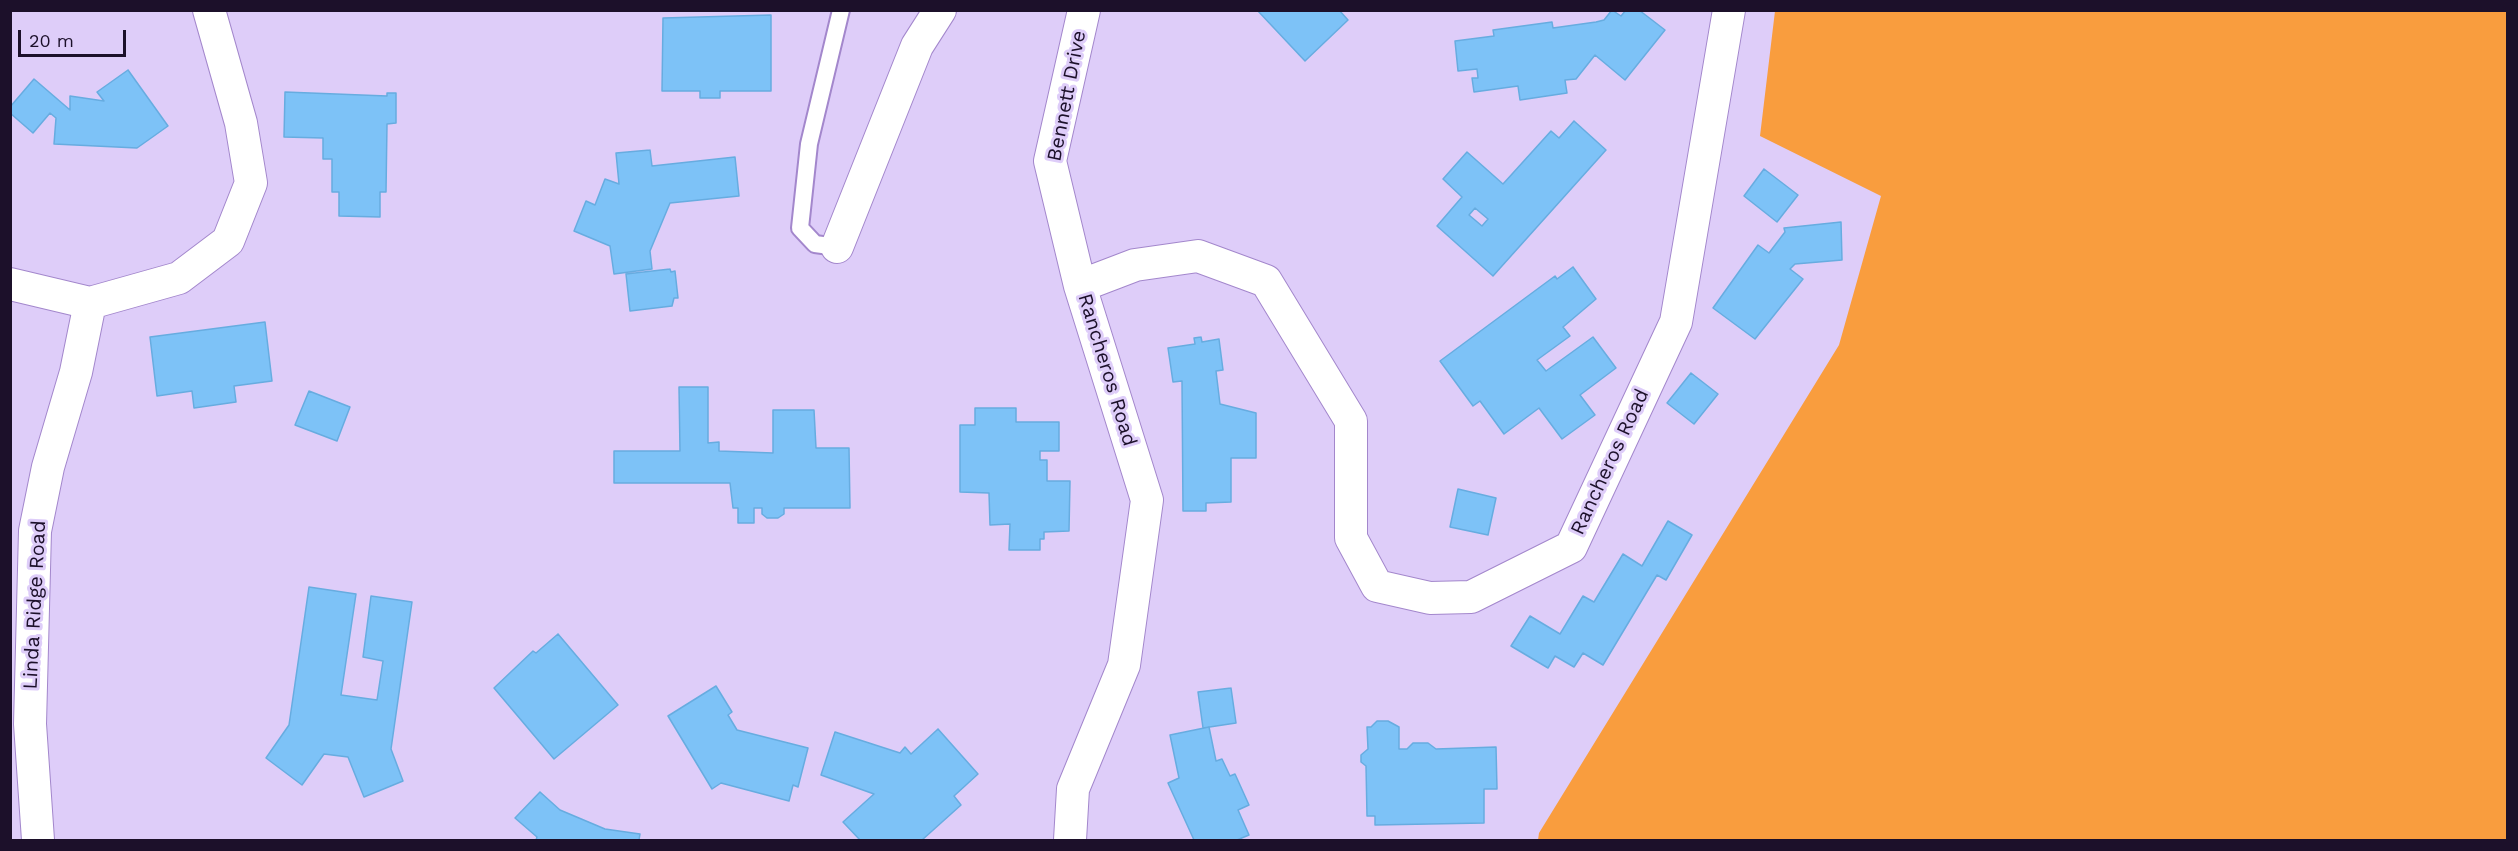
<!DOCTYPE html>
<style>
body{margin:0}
#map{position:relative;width:2518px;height:851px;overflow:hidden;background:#decdf9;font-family:"Work Sans",sans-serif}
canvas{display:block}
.frame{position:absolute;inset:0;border:12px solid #1c102a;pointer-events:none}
.scale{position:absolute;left:18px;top:30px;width:108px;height:27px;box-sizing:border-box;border:3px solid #1c102a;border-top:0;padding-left:8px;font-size:18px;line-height:21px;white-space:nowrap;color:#1c102a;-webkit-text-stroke:4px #decdf9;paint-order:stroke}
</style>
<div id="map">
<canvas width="2518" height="851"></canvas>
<div class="frame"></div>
<div class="scale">20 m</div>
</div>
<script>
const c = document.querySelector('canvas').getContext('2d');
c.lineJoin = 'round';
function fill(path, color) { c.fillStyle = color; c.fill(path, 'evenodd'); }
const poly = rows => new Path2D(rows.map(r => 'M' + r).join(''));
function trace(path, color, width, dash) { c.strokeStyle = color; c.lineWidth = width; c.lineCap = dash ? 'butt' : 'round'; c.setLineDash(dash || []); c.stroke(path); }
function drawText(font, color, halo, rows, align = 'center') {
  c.font = font + ' "Work Sans",sans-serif'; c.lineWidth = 6; c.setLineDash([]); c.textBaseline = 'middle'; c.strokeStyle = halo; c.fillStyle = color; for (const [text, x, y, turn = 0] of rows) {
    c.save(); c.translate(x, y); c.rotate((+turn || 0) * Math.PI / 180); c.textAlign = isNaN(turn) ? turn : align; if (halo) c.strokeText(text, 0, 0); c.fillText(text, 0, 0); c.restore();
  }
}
fill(poly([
 [1775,11,2507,11,2507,840,1538,840,1539,833,1839,345,1881,196,1760,136]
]), '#f99d3e');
const building = poly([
 [1257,10,1339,10,1348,20,1305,61,1257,10],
 [1612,10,1621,16,1626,10,1639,10,1665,30,1625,80,1595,55,1576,79,1565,80,1567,93,1520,100,1518,86,1474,92,1472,78,1478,78,1477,69,1458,71,1455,41,1494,36,1493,30,1552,22,1553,28,1596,22,1604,20,1612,10],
 [771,15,771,91,720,91,720,98,700,98,700,91,662,91,663,18,771,15],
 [128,70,168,126,137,148,54,144,56,118,50,113,33,133,10,113,10,107,34,79,70,110,70,96,104,101,97,92,128,70],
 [285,92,387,96,387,93,396,93,396,123,387,124,386,192,380,192,380,217,339,216,339,192,332,192,332,159,323,159,323,138,284,137,285,92],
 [1574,121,1606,150,1493,276,1437,226,1462,197,1443,179,1467,152,1503,184,1551,131,1559,138,1574,121],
 [1475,208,1488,219,1482,226,1469,215,1475,208],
 [650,150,652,166,735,157,739,196,670,203,650,251,652,269,614,274,610,246,574,231,586,201,595,205,605,179,619,184,616,153,650,150],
 [1764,169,1798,195,1777,222,1744,196,1764,169],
 [1841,222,1842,260,1795,264,1790,269,1803,279,1755,339,1713,308,1758,245,1769,253,1785,232,1784,228,1841,222],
 [1573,267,1596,299,1563,327,1570,336,1537,360,1546,371,1593,337,1616,368,1580,395,1595,415,1562,439,1539,408,1504,434,1480,401,1473,406,1440,361,1555,276,1557,279,1573,267],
 [670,269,671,272,675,271,678,298,674,298,672,306,630,311,626,274,670,269],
 [265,322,272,381,234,386,236,402,194,408,192,391,157,396,150,337,265,322],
 [1201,337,1202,342,1219,339,1223,370,1216,371,1220,404,1256,413,1256,458,1231,458,1231,502,1206,503,1206,511,1183,511,1182,381,1173,382,1168,348,1195,344,1194,338,1201,337],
 [1691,373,1718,394,1694,424,1667,403,1691,373],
 [679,387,708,387,708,443,719,442,719,451,773,453,773,410,814,410,816,448,849,448,850,508,784,508,784,514,778,518,767,518,762,514,762,508,754,508,754,523,738,523,738,508,733,508,730,483,614,483,614,451,680,451,679,387],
 [309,391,350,407,337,441,295,425,309,391],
 [975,408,1016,408,1016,422,1059,422,1059,451,1040,451,1040,460,1047,460,1047,481,1070,481,1069,531,1044,532,1044,539,1040,539,1040,550,1009,550,1010,524,990,525,989,493,960,492,960,425,975,425,975,408],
 [1458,489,1496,498,1488,535,1450,527,1458,489],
 [1668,521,1692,535,1666,580,1657,575,1603,665,1583,653,1574,667,1555,656,1548,668,1511,646,1530,616,1560,634,1583,596,1594,602,1623,554,1642,566,1668,521],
 [309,587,356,594,341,695,377,700,383,661,363,657,371,596,412,602,391,749,403,781,364,797,348,757,324,754,302,785,266,758,289,725,309,587],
 [558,634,618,705,554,759,494,688,533,651,536,653,558,634],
 [716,686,732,712,728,715,737,730,808,748,798,787,793,785,789,801,721,783,712,789,668,716,716,686],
 [1231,688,1236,723,1203,728,1198,692,1231,688],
 [1377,721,1388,721,1399,727,1399,749,1407,749,1413,743,1428,743,1436,749,1496,747,1497,789,1484,789,1484,823,1375,825,1375,816,1367,816,1366,766,1361,762,1361,755,1368,749,1367,727,1371,727,1377,721],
 [1209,727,1216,761,1222,759,1230,776,1235,774,1249,805,1238,810,1249,835,1237,840,1194,840,1168,783,1179,778,1170,735,1209,727],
 [938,729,978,774,954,796,961,805,922,840,860,840,843,822,874,794,821,775,835,732,900,753,905,747,911,754,938,729],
 [540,792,560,810,605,829,640,834,639,840,536,840,537,837,515,818,540,792]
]);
fill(building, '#7dc2f7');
trace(building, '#67ace0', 1.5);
const lane = poly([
 [837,247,815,244,800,228,809,144,841,10]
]);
const street = poly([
 [837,247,917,46,940,10],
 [10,284,90,303,76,372,48,467,35,531,30,724,38,840],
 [1080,286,1135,265,1198,256,1266,281,1351,421,1351,538,1377,586,1430,598,1471,597,1571,547,1676,322,1729,10],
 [90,303,179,278,228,241,251,183,241,123,209,10],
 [1070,840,1073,789,1124,665,1147,500,1080,286,1050,161,1084,10]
]);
trace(lane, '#a387cc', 20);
trace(street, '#a387cc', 34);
trace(lane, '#fff', 16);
trace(street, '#fff', 32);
drawText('20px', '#1c102a', '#decdf9', [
 ["Bennett Drive",1067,96,-79],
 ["Rancheros Road",1107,370,73],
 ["Rancheros Road",1610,462,-65],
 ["Linda Ridge Road",35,605,-87]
]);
</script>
